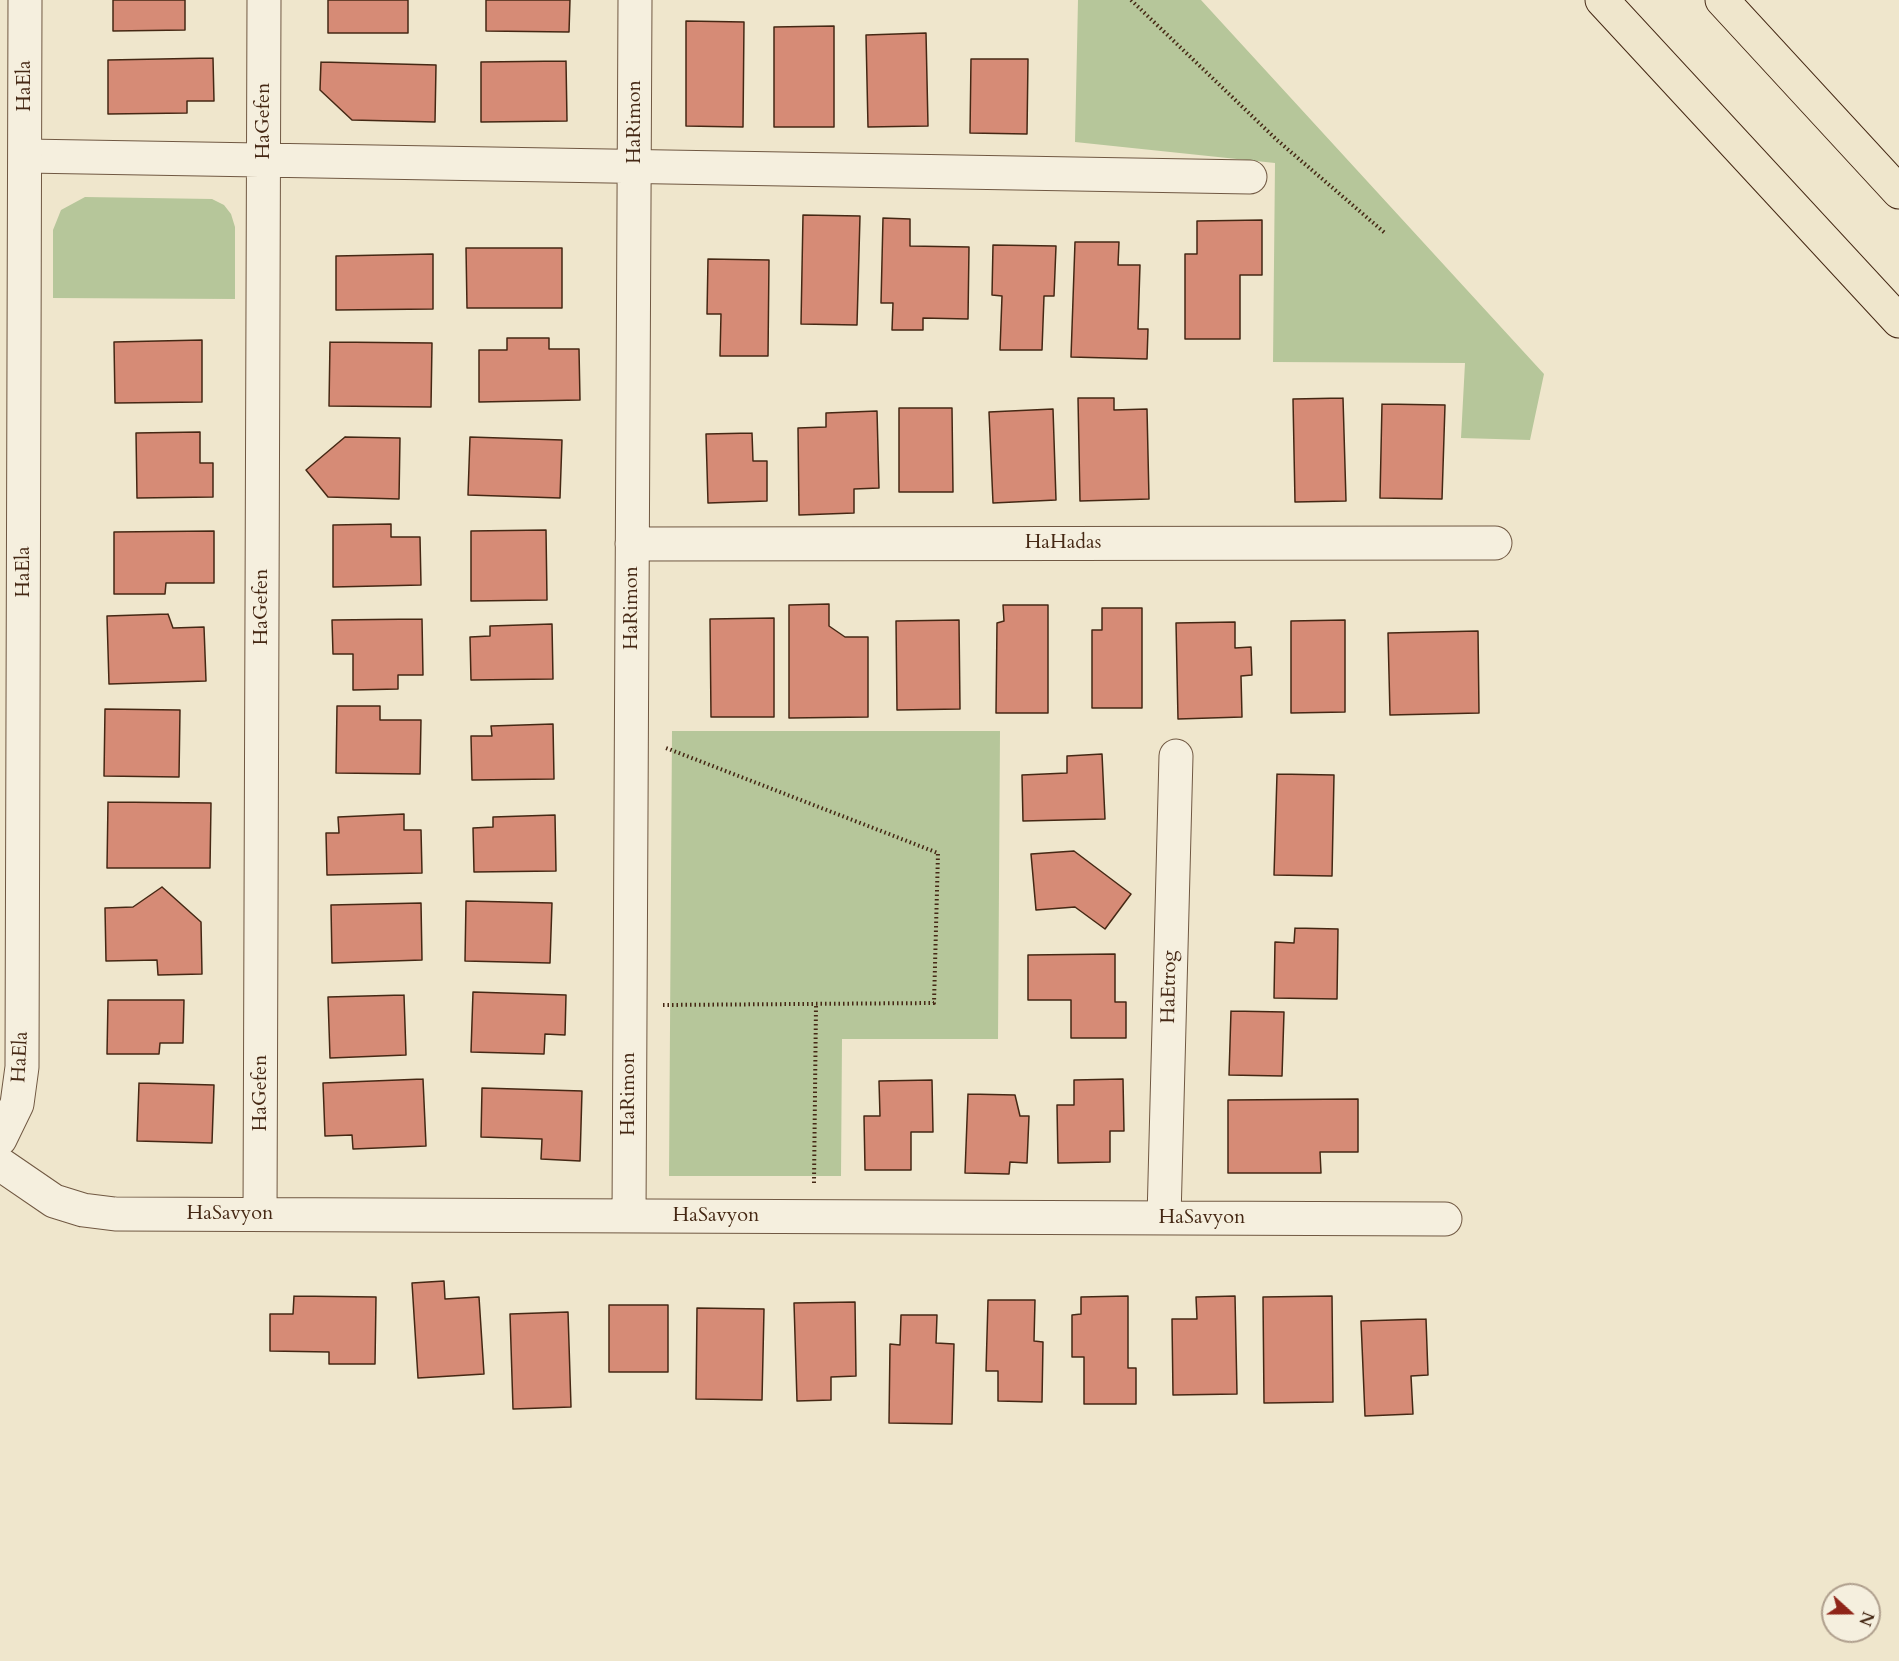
<!DOCTYPE html>
<style>
body{margin:0}
#map{position:relative;width:1899px;height:1661px;overflow:hidden;background:#efe6cc;font-family:Cardo,serif}
canvas{display:block}
.north{position:absolute;left:1821px;top:1583px;width:60px;height:60px;box-sizing:border-box;background:#f5efde;border:2px solid #af9f8d;border-radius:50%;rotate:111deg;font-size:16px;font-weight:700;line-height:24px;text-align:center;color:#452814}
.north::after{content:'';display:block;margin:auto;width:21px;height:27px;background:#8f2418;clip-path:polygon(50% 0,100% 100%,50% 72%,0 100%)}
</style>
<div id="map">
<canvas width="1899" height="1661"></canvas>
<div class="north">N</div>
</div>
<script>
const c = document.querySelector('canvas').getContext('2d');
c.lineJoin = 'round';
function fill(path, color) { c.fillStyle = color; c.fill(path, 'evenodd'); }
const poly = rows => new Path2D(rows.map(r => 'M' + r).join(''));
function trace(path, color, width, dash) { c.strokeStyle = color; c.lineWidth = width; c.lineCap = dash ? 'butt' : 'round'; c.setLineDash(dash || []); c.stroke(path); }
function drawText(font, color, halo, rows, align = 'center') {
  c.font = font + ' Cardo,serif'; c.lineWidth = 6; c.setLineDash([]); c.textBaseline = 'middle'; c.strokeStyle = halo; c.fillStyle = color; for (const [text, x, y, turn = 0] of rows) {
    c.save(); c.translate(x, y); c.rotate((+turn || 0) * Math.PI / 180); c.textAlign = isNaN(turn) ? turn : align; if (halo) c.strokeText(text, 0, 0); c.fillText(text, 0, 0); c.restore();
  }
}
fill(poly([
 [1078,0,1201,0,1544,374,1530,440,1461,438,1465,363,1273,362,1275,163,1075,142],
 [85,197,212,199,224,205,231,214,235,227,235,299,53,298,53,230,61,210],
 [672,731,1000,731,998,1039,842,1039,841,1176,669,1176]
]), '#b6c69a');
const building = poly([
 [113,0,185,0,185,30,113,31,113,0],
 [328,0,408,0,408,33,328,33,328,0],
 [486,0,570,0,569,32,486,31,486,0],
 [686,21,744,22,743,127,686,126,686,21],
 [834,26,834,127,774,127,774,27,834,26],
 [926,33,928,126,868,127,866,35,926,33],
 [213,58,214,101,187,101,187,113,108,114,108,60,213,58],
 [971,59,1028,59,1027,134,970,133,971,59],
 [566,61,567,121,481,122,481,62,566,61],
 [321,62,436,65,435,122,352,120,320,90,321,62],
 [803,215,860,216,857,325,801,324,803,215],
 [883,218,910,219,910,246,969,247,968,319,923,318,923,330,892,330,893,303,881,303,883,218],
 [1262,220,1262,275,1240,275,1240,339,1185,339,1185,254,1197,254,1197,221,1262,220],
 [1075,242,1119,242,1118,265,1140,265,1138,329,1148,329,1147,359,1071,357,1075,242],
 [993,245,1056,246,1054,296,1044,296,1042,350,1000,350,1002,296,992,295,993,245],
 [466,248,562,248,562,308,467,308,466,248],
 [433,254,433,309,336,310,336,256,433,254],
 [708,259,769,260,768,356,720,356,721,314,707,314,708,259],
 [507,338,549,338,549,349,579,349,580,400,479,402,479,350,507,350,507,338],
 [202,340,202,402,115,403,114,342,202,340],
 [330,342,432,343,431,407,329,406,330,342],
 [1078,398,1114,398,1114,410,1147,409,1149,499,1080,501,1078,398],
 [1343,398,1346,501,1295,502,1293,399,1343,398],
 [1382,404,1445,405,1442,499,1380,498,1382,404],
 [899,408,952,408,953,492,899,492,899,408],
 [1053,409,1056,500,993,503,989,412,1053,409],
 [877,411,879,488,854,489,854,513,799,515,798,428,826,427,826,413,877,411],
 [200,432,200,463,213,463,213,497,137,498,136,433,200,432],
 [752,433,753,461,767,461,767,501,708,503,706,434,752,433],
 [345,437,400,438,399,499,328,497,306,470,345,437],
 [470,437,562,440,560,498,468,495,470,437],
 [391,524,391,537,420,537,421,585,333,587,333,525,391,524],
 [546,530,547,600,471,601,471,531,546,530],
 [214,531,214,583,166,583,165,594,114,594,114,532,214,531],
 [829,604,829,626,845,637,868,637,868,717,789,718,789,605,829,604],
 [1003,605,1048,605,1048,713,996,713,997,623,1004,621,1003,605],
 [1102,608,1142,608,1142,708,1092,708,1092,630,1102,630,1102,608],
 [168,614,173,628,204,627,206,681,109,684,107,616,168,614],
 [774,618,774,717,711,717,710,619,774,618],
 [422,619,423,675,398,675,398,689,353,690,353,654,333,654,332,620,422,619],
 [959,620,960,709,897,710,896,621,959,620],
 [1345,620,1345,712,1291,713,1291,621,1345,620],
 [1235,622,1235,648,1251,647,1252,675,1241,676,1242,717,1178,719,1176,623,1235,622],
 [552,624,553,679,471,680,470,637,490,636,490,626,552,624],
 [1478,631,1479,713,1390,715,1388,633,1478,631],
 [337,706,380,706,380,720,421,720,420,774,336,773,337,706],
 [105,709,180,710,179,777,104,776,105,709],
 [553,724,554,779,472,780,471,736,492,736,491,726,553,724],
 [1102,754,1105,819,1023,821,1022,775,1067,773,1067,756,1102,754],
 [1277,774,1334,775,1332,876,1274,875,1277,774],
 [108,802,211,803,210,868,107,868,108,802],
 [404,814,404,830,421,830,422,873,327,875,326,833,339,833,338,817,404,814],
 [555,815,556,871,474,872,473,828,493,827,493,817,555,815],
 [1074,851,1131,894,1105,929,1075,907,1036,910,1031,854,1074,851],
 [162,887,201,922,202,974,158,975,157,960,106,961,105,908,133,907,162,887],
 [466,901,552,903,550,963,465,961,466,901],
 [421,903,422,960,332,963,331,905,421,903],
 [1295,928,1338,929,1337,999,1274,998,1275,942,1294,943,1295,928],
 [1115,954,1115,1002,1126,1002,1126,1038,1071,1038,1071,1000,1028,1000,1028,955,1115,954],
 [473,992,566,995,565,1035,545,1034,544,1054,471,1052,473,992],
 [404,995,406,1055,330,1058,328,997,404,995],
 [108,1000,184,1000,183,1043,160,1043,159,1054,107,1054,108,1000],
 [1231,1011,1284,1012,1282,1076,1229,1075,1231,1011],
 [423,1079,426,1146,353,1149,352,1135,325,1136,323,1083,423,1079],
 [1123,1079,1124,1131,1110,1131,1110,1162,1058,1163,1057,1105,1074,1105,1074,1080,1123,1079],
 [932,1080,933,1132,911,1132,911,1170,865,1170,864,1116,880,1116,879,1081,932,1080],
 [139,1083,214,1085,212,1143,137,1141,139,1083],
 [482,1088,582,1091,580,1161,541,1159,542,1139,481,1137,482,1088],
 [968,1094,1015,1095,1020,1116,1029,1116,1027,1163,1010,1162,1009,1174,965,1173,968,1094],
 [1358,1099,1358,1152,1320,1152,1321,1173,1228,1173,1228,1100,1358,1099],
 [444,1281,445,1299,479,1297,484,1374,418,1378,412,1283,444,1281],
 [294,1296,376,1297,375,1364,329,1364,329,1352,270,1351,270,1314,293,1314,294,1296],
 [1128,1296,1128,1368,1136,1368,1136,1404,1084,1404,1084,1357,1072,1357,1072,1315,1081,1314,1081,1297,1128,1296],
 [1235,1296,1237,1394,1173,1395,1172,1319,1197,1319,1196,1297,1235,1296],
 [1332,1296,1333,1402,1264,1403,1263,1297,1332,1296],
 [988,1300,1035,1300,1034,1341,1043,1342,1042,1402,998,1401,998,1371,986,1371,988,1300],
 [855,1302,856,1376,831,1377,831,1400,797,1401,794,1303,855,1302],
 [609,1305,668,1305,668,1372,609,1372,609,1305],
 [697,1308,764,1309,762,1400,696,1399,697,1308],
 [568,1312,571,1407,513,1409,510,1314,568,1312],
 [901,1315,937,1315,936,1343,954,1344,952,1424,889,1423,890,1344,900,1345,901,1315],
 [1426,1319,1428,1375,1411,1376,1413,1414,1365,1416,1361,1321,1426,1319]
]);
fill(building, '#d68b76');
trace(building, '#452814', 1.5);
const minor = poly([
 [26,156,1250,177],
 [632,544,1495,543],
 [0,1164,54,1201,83,1210,115,1214,1445,1219],
 [260,1214,264,0],
 [629,1216,635,0],
 [1164,1218,1176,756]
]);
const tertiary = poly([
 [0,1139,17,1104,22,1067,25,0]
]);
const trunk = poly([
 [1602,0,1899,321],
 [1722,0,1899,192]
]);
trace(minor, '#705842', 35);
trace(tertiary, '#705842', 35);
trace(trunk, '#452814', 35);
trace(poly([
 [1131,0,1277,140,1385,233],
 [663,1005,934,1003,938,853,666,748],
 [814,1183,816,1004]
]), '#452814', 4, [1.5, 3]);
trace(minor, '#f5efde', 33);
trace(tertiary, '#f5efde', 33);
trace(trunk, '#efe6cc', 33);
drawText('20px', '#452814', '#f5efde', [
 ["HaEla",25,86,-90],
 ["HaGefen",264,121,-90],
 ["HaRimon",635,122,-90],
 ["HaHadas",1063,543],
 ["HaEla",24,572,-90],
 ["HaGefen",262,607,-90],
 ["HaRimon",632,608,-90],
 ["HaEtrog",1170,987,-89],
 ["HaEla",21,1057,-87],
 ["HaGefen",261,1093,-90],
 ["HaRimon",629,1094,-90],
 ["HaSavyon",230,1214],
 ["HaSavyon",716,1216],
 ["HaSavyon",1202,1218]
]);
</script>
